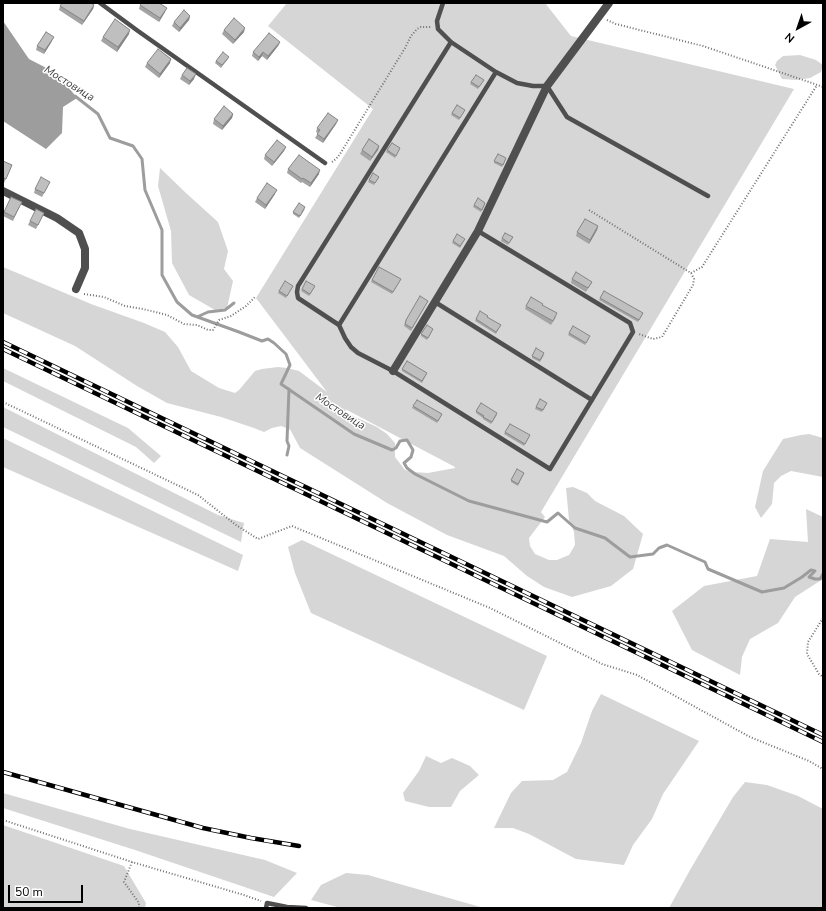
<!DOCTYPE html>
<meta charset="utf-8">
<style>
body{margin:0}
#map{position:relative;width:826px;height:911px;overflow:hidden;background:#fff;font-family:"Nunito Sans",sans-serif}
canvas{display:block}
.frame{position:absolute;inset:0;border:4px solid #000;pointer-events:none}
.north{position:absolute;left:778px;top:8px;width:40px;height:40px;-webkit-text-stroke:3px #fff;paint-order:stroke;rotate:220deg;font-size:11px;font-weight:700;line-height:16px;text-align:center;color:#000}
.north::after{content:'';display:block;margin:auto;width:14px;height:18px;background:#000;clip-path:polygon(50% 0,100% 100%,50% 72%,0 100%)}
.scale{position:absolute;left:8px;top:885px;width:75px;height:18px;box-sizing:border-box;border:2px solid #000;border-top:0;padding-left:5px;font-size:12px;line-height:14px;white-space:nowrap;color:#000;-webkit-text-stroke:3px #fff;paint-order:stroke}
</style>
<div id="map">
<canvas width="826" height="911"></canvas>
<div class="frame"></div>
<div class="north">N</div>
<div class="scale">50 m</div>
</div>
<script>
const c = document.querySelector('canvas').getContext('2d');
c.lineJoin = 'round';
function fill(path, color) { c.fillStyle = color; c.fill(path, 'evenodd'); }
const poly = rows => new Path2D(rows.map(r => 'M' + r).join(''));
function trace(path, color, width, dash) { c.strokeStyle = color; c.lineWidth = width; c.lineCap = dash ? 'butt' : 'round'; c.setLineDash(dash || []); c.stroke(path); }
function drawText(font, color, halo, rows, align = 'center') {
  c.font = font + ' "Nunito Sans",sans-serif'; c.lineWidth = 3; c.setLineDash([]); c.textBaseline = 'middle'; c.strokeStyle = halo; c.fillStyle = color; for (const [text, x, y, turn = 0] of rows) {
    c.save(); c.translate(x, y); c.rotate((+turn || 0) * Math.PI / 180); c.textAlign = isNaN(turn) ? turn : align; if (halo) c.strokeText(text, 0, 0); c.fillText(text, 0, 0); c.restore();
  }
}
fill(poly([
 [287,3,545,3,571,36,794,89,541,512,545,517,529,538,530,546,535,554,549,560,557,560,569,555,575,545,574,532,569,520,566,488,573,487,587,493,595,501,624,516,643,534,633,569,611,586,572,597,544,587,527,576,504,556,447,535,387,503,300,448,291,431,289,429,281,426,272,428,264,432,254,428,221,417,167,403,137,386,75,346,3,313,3,267,91,304,144,323,165,332,178,347,191,371,219,388,235,393,239,390,255,371,262,369,278,367,287,368,299,371,327,392,256,298,373,109,268,26],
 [345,409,455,467,455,468,428,473,413,472,405,470,395,457,395,443,387,434,377,427,347,413],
 [800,55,816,60,823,65,821,72,810,78,796,80,782,79,775,65,777,61,783,56],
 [160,168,186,193,218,222,228,251,224,269,233,281,227,308,215,310,189,295,172,263,171,231,158,186],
 [3,368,128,428,161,456,154,463,136,447,3,381],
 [3,407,218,515,244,523,241,542,3,427],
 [809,434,823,438,823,477,791,471,781,476,774,483,772,504,761,518,755,507,763,471,783,439,801,435],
 [3,438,243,555,238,571,3,467],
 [806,509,823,517,823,579,795,597,778,623,750,639,742,657,740,675,692,650,672,611,704,586,757,576,770,539,808,542],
 [302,540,547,656,524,710,311,613,295,573,288,547],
 [601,694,699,741,663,794,652,819,633,845,624,865,576,859,529,834,513,828,494,828,511,793,522,781,553,780,567,772,581,743,592,711],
 [426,756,441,763,452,758,470,766,479,775,460,791,451,807,429,807,405,801,403,793,419,771],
 [745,782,767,785,798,796,823,809,823,908,669,908,690,870,733,797],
 [3,793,130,829,265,860,297,873,274,897,135,850,3,808],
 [3,825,124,866,146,903,145,908,3,908],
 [346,873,368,875,484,908,341,908,311,900,321,885]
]), '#d6d6d6');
fill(poly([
 [3,21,29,59,58,74,77,98,63,107,62,133,46,149,3,121]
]), '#9d9d9d');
trace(poly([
 [75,96,98,114,110,138,133,146,142,159,145,190,162,230,162,275,177,302,192,315,239,332,262,341,268,339,274,343,286,354,290,365,281,384,354,434,392,450,396,448,400,441,407,440,413,450,411,457,404,463,407,468,415,474,469,501,547,522,558,513,575,528,605,538,630,557,653,554,659,548,667,545,705,562,708,569,762,592,784,588,802,577,811,570,815,571,809,577,815,579,820,579,823,574],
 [197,317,208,312,225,310,234,303],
 [287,455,289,446,287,441,289,389]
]), '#9d9d9d', 3);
trace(poly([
 [607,20,616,24,703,46,809,82,823,87],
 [332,162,336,159,340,154,405,48,411,36,417,29,421,27,432,27],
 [589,210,691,273,694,279,693,285,662,337,653,339,639,334],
 [691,273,702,267,817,85],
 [84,294,104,297,125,306,143,309,167,315,184,324,197,325,208,330,213,330,219,320,231,316,246,306,255,297],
 [3,402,198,495,236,525,258,539,292,526,490,608,602,664,637,675,750,737,809,761,823,769],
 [823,618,808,642,807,654,819,674,823,677],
 [3,820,132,862,244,895,261,901],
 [132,862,124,882,139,903,139,908]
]), '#717171', 2, [1, 2]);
trace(poly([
 [100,3,138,31,325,163],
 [443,3,437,21,438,29,451,42,496,72,517,83,533,86,547,86,567,117,708,196],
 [451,42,298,286,297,292,298,298,339,325,345,338,351,347,358,353,393,371,550,469,633,332,630,323,478,231],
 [435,302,592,400],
 [339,325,496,72],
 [266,908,267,903,287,907,306,908]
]), '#4f4f4f', 4.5);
trace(poly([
 [3,191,57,218,79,233,85,249,85,268,76,289],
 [393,371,478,231,547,86,609,3]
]), '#4f4f4f', 8);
const rail = poly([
 [3,342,823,735],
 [3,349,823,742],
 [3,772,203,828,251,838,299,846]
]);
trace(rail, '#000', 4.5);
trace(rail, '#fff', 3, [9]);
fill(poly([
 [94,5,93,9,82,25,59,10,60,6],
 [140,5,165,12,159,22,139,9],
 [190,16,189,20,179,32,172,26,174,22],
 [224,30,244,32,233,44,222,34],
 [129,34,117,52,101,41,103,37],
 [52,41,44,54,36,50,37,46],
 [280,42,278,46,267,60,262,56,258,61,252,56,253,52],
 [228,59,221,68,215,63,216,61],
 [147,63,170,63,159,78,145,67],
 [182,75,194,79,189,85,180,79],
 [484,80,478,89,470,84,471,82],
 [465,110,459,120,451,115,452,113],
 [233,114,232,118,222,130,213,124,214,119],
 [338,120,336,124,323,143,315,138,318,133,316,132,317,128],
 [379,146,378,150,370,161,360,154,362,150],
 [286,147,284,151,272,166,264,159,265,155],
 [400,148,395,158,386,152,387,150],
 [506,158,502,167,494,163,494,161],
 [3,161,12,165,4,183,3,183],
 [288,169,319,174,310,187,302,182,301,183,287,173],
 [379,177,374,185,368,182,369,180],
 [48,186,42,197,34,193,35,189],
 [275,194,265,209,255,202,257,198],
 [485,203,481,212,473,207,474,205],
 [20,206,13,221,3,216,4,212],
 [305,209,299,218,293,214,293,212],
 [44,213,36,229,28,225,30,221],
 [598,226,597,230,589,244,576,236,577,232],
 [513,237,508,245,501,241,502,238],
 [453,241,464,241,460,248,452,243],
 [572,279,592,282,586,292,571,283],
 [372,280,400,281,392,294,371,282],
 [293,286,286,298,278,293,279,291],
 [314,288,309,296,301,291,302,289],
 [600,298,643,313,642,315,638,322,599,300],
 [428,301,411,331,404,326,405,323,405,322,406,320],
 [526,306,556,317,551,325,525,309],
 [487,317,501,325,496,334,475,321,476,319],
 [432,331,427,340,421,336,421,334],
 [569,333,589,338,585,345,568,335],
 [544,355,540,362,532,358,532,356],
 [402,369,427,373,422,383,402,371],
 [547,403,542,412,535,409,536,407],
 [413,406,442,414,437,423,412,408],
 [476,411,497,415,491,424,483,419,483,418,476,413],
 [505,432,529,437,524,446,504,434],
 [524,473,518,486,511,482,511,480]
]), '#a4a4a4');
fill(poly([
 [94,5,93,9,82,25,84,21],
 [167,8,165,12,159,22,160,18],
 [190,16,189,20,179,32,180,28],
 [245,28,244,32,233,44,235,40],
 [130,30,129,34,117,52,118,47],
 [54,37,52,41,44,54,45,50],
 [280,42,278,46,267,60,268,56],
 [263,52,262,56,258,61,259,57],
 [171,59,170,63,159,78,160,74],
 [196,74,194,79,189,85,190,81],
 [233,114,232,118,222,130,223,126],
 [338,120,336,124,323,143,324,139],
 [379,146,378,150,370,161,372,157],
 [286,147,284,151,272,166,274,162],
 [320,170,319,174,310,187,311,183],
 [277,190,275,194,265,209,266,205],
 [598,226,597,230,589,244,590,240]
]), '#868686');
const building = poly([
 [62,3,91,3,94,5,84,21,60,6,62,3],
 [142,3,159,3,167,8,160,18,140,5,142,3],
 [184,10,190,16,180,28,174,22,184,10],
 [234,18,245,28,235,40,224,30,234,18],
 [115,19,130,30,118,47,103,37,115,19],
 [46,32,54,37,45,50,37,46,46,32],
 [269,33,280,42,268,56,263,52,259,57,253,52,269,33],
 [158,49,171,59,160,74,147,63,158,49],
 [223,52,229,57,222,65,216,61,223,52],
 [187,68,196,74,190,81,182,75,187,68],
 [476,75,484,80,479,87,471,82,476,75],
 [457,105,465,110,460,118,452,113,457,105],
 [224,106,233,114,223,126,214,119,224,106],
 [328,113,338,120,324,139,317,134,320,130,317,128,328,113],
 [369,139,379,146,372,157,362,150,369,139],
 [277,140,286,147,274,162,265,155,277,140],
 [392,143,400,148,396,156,387,150,392,143],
 [498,154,506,158,503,165,494,161,498,154],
 [299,155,320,170,311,183,303,178,302,179,288,169,299,155],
 [3,161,12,165,6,179,3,178,3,161],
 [373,173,379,177,375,183,369,180,373,173],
 [41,177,50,182,44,193,35,189,41,177],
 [267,183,277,190,266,205,257,198,267,183],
 [11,197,22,202,14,217,4,212,11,197],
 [478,198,485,203,482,210,474,205,478,198],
 [299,203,305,207,300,216,293,212,299,203],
 [36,209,44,213,38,225,30,221,36,209],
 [585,219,598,226,590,240,577,232,585,219],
 [505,233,513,237,509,243,502,238,505,233],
 [457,234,465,239,460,246,453,241,457,234],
 [379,267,401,279,393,292,372,280,379,267],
 [576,272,592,282,588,288,572,279,576,272],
 [285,281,293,286,287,296,279,291,285,281],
 [306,281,315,286,310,294,302,289,306,281],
 [604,291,643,313,639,320,600,298,604,291],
 [420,296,428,301,412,328,405,324,406,321,406,320,420,296],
 [531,297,543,304,542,305,557,313,553,321,526,306,531,297],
 [480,311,488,316,487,317,501,325,496,332,476,319,480,311],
 [427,325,433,329,428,338,421,334,427,325],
 [573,326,590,336,586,343,569,333,573,326],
 [536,348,544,353,540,360,532,356,536,348],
 [407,361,427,373,422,381,402,369,407,361],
 [540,399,547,403,543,410,536,407,540,399],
 [417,400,442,414,438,421,413,406,417,400],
 [481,403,497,413,492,422,483,417,484,416,476,411,481,403],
 [510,424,530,435,525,444,505,432,510,424],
 [517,469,524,473,518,484,511,480,517,469]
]);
fill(building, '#bfbfbf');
trace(building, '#868686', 1);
drawText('italic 11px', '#3e3e3e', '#fff', [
 ["Мостовица",69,84,32],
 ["Мостовица",340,412,33]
]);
</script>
